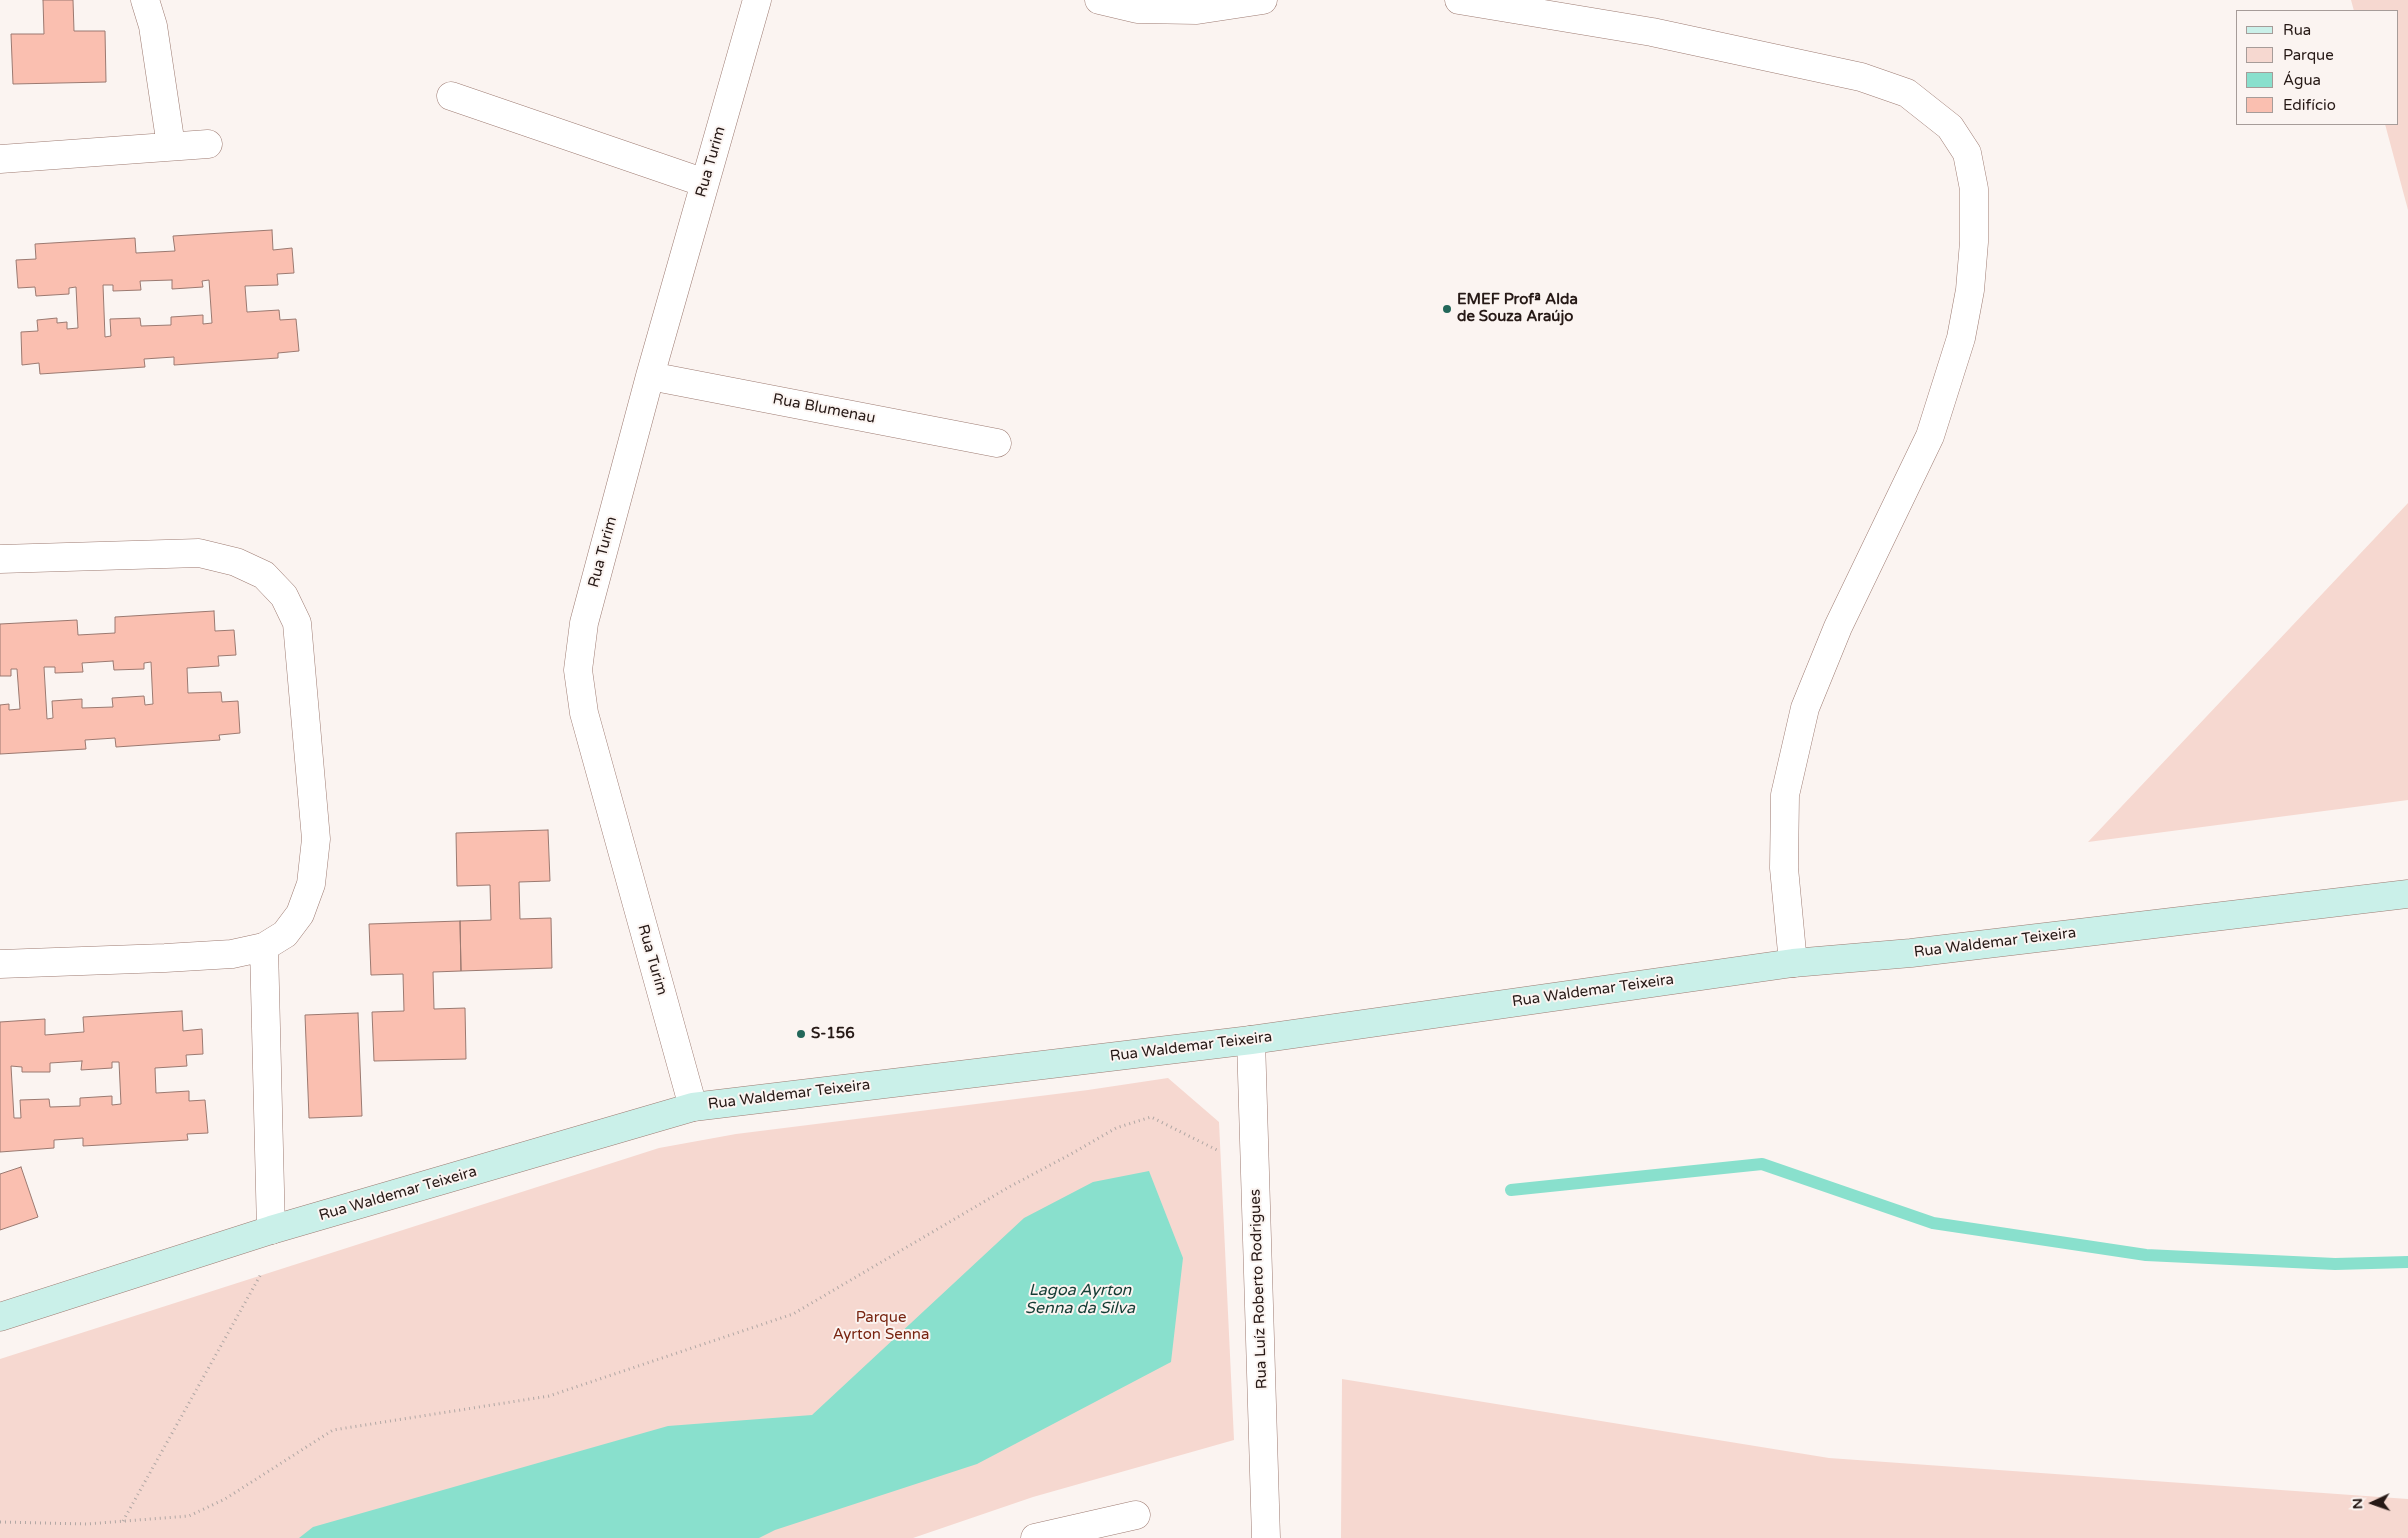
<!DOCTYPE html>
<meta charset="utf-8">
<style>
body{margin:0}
#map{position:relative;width:2408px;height:1538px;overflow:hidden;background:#fbf4f1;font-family:"Varela Round",sans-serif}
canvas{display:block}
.legend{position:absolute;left:2236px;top:10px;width:162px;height:115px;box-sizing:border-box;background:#fbf4f1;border:1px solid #a69c99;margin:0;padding:6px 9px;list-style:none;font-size:15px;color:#261916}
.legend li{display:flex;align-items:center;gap:10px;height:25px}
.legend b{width:25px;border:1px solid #a69c99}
.north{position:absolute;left:2348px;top:1478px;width:50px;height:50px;-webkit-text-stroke:4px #fbf4f1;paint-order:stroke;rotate:267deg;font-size:14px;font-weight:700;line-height:20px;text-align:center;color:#261916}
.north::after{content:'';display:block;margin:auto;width:18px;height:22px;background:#261916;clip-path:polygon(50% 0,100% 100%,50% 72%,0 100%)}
</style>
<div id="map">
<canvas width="2408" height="1538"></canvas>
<ul class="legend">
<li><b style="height:6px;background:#caf0e9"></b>Rua</li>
<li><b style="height:14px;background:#f6d8d0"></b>Parque</li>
<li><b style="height:14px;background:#89e0cd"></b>Água</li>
<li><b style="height:14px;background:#fabfb0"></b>Edifício</li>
</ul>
<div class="north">N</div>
</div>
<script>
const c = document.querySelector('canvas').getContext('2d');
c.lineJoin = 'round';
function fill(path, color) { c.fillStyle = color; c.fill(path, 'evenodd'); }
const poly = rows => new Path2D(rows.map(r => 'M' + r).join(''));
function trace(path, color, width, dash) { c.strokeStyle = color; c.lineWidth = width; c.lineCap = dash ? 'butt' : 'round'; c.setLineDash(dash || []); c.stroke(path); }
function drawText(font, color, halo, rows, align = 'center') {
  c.font = font + ' "Varela Round",sans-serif'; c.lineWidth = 4; c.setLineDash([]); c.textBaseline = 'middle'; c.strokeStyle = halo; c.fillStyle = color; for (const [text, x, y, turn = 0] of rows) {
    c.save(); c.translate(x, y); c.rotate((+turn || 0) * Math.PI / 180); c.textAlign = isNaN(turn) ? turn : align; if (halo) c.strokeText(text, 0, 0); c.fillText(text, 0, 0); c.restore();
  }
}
fill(poly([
 [2351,0,2408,0,2408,210,2385,124,2397,124,2397,11,2354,11],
 [2408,503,2408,800,2088,842],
 [1168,1078,1219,1122,1234,1440,1033,1497,913,1538,0,1538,0,1359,659,1148,736,1134,1088,1090],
 [1342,1379,1829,1458,2408,1499,2408,1538,1341,1538]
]), '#f6d8d0');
fill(poly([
 [1149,1171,1183,1258,1171,1362,977,1464,775,1530,759,1538,299,1538,313,1527,320,1525,668,1426,812,1415,1024,1218,1093,1182]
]), '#89e0cd');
trace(poly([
 [1511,1190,1762,1164,1933,1223,2146,1255,2335,1264,2408,1262]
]), '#89e0cd', 12);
const building = poly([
 [43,0,73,0,74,31,105,31,106,82,13,84,11,34,44,34,43,0],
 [272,230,273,250,292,248,294,273,277,274,278,285,245,286,247,312,279,310,280,320,296,319,299,351,278,353,278,358,174,365,174,357,144,359,145,367,40,374,39,363,22,365,21,332,38,331,37,320,57,318,57,323,67,322,67,329,78,328,76,287,69,288,69,294,36,296,35,287,18,288,16,260,36,259,35,244,135,238,136,253,175,251,173,236,272,230],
 [172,280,172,289,203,287,202,281,209,280,212,323,203,324,203,315,171,317,171,325,141,326,140,318,110,319,111,336,105,337,103,285,113,285,113,291,141,290,140,281,172,280],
 [214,611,215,631,234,630,236,655,218,656,219,666,187,668,188,693,221,692,222,702,238,701,240,733,219,735,220,740,116,747,115,738,85,740,86,749,0,754,0,705,9,704,9,710,20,709,17,669,11,669,11,676,0,676,0,624,77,620,78,635,115,633,115,617,214,611],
 [113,661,114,670,144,669,144,663,151,662,153,704,145,705,144,696,112,698,113,707,82,708,82,699,52,701,53,718,47,719,44,667,55,667,55,673,83,672,82,663,113,661],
 [548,830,550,881,519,882,520,919,551,918,552,968,461,971,460,921,491,920,490,885,457,886,456,833,548,830],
 [460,921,461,971,433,972,434,1009,465,1008,466,1059,374,1061,372,1012,404,1011,403,974,371,975,369,924,460,921],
 [182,1011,183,1031,202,1029,203,1054,186,1055,187,1066,155,1068,156,1093,189,1091,189,1101,205,1100,208,1133,187,1134,188,1140,83,1146,83,1138,54,1140,54,1148,0,1152,0,1022,45,1019,45,1035,84,1032,83,1017,182,1011],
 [82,1061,81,1070,112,1068,112,1062,119,1062,121,1104,112,1105,112,1096,80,1098,80,1106,50,1107,49,1099,20,1100,21,1118,14,1118,11,1066,22,1067,22,1072,50,1072,50,1063,82,1061],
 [358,1013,362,1116,309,1118,305,1015,358,1013],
 [21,1167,38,1217,0,1230,0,1174,21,1167]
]);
fill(building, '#fabfb0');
trace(building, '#9b7970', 1);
const street = poly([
 [145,0,153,26,171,146],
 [1099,0,1137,9,1197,10,1263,0],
 [1459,0,1652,32,1861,77,1907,93,1950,127,1967,153,1974,189,1974,242,1970,290,1961,338,1930,436,1838,627,1805,708,1785,795,1784,868,1793,963],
 [451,96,705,183],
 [0,159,208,144],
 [650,376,997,443],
 [0,559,199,553,236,562,264,575,284,596,297,623,316,839,311,884,300,914,285,934,264,947,232,954,165,958,0,964],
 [264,947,271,1230],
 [1251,1040,1266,1538],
 [693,1107,584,713,578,670,584,623,650,376,757,0],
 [1035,1538,1136,1515]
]);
const secondary = poly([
 [0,1317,271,1230,693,1107,1251,1040,1793,963,1911,953,2408,894]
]);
trace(street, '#9e7c73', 29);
trace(secondary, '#9e7c73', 29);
trace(poly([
 [123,1521,261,1274],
 [0,1522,87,1524,189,1516,225,1499,333,1430,549,1396,793,1314,1009,1187,1071,1154,1116,1128,1151,1117,1217,1150]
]), '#b0a7a4', 3, [1, 4]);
trace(street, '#fff', 28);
trace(secondary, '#caf0e9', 28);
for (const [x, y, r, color] of [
 [1447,309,5,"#22675a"],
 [801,1034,5,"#22675a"]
]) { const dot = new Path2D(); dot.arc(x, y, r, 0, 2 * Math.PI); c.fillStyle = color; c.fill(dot); trace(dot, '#fbf4f1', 2); }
drawText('15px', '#261916', '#fbf4f1', [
 ["Rua Turim",711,162,-74],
 ["Rua Blumenau",824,409,11],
 ["Rua Turim",603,552,-75],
 ["Rua Waldemar Teixeira",1995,943,-7],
 ["Rua Turim",652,960,74],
 ["Rua Waldemar Teixeira",1593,991,-8],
 ["Rua Waldemar Teixeira",1191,1047,-7],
 ["Rua Waldemar Teixeira",789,1095,-7],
 ["Rua Waldemar Teixeira",398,1194,-16],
 ["Rua Luíz Roberto Rodrigues",1259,1289,-92]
]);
drawText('bold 15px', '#261916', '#fbf4f1', [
 ["EMEF Profª Alda",1457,300],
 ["de Souza Araújo",1457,317],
 ["S-156",811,1034]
], 'left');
drawText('15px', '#782511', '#fbf4f1', [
 ["Parque",881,1318],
 ["Ayrton Senna",881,1335]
]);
drawText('italic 16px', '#133c34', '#fbf4f1', [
 ["Lagoa Ayrton",1080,1291],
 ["Senna da Silva",1080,1309]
]);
</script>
